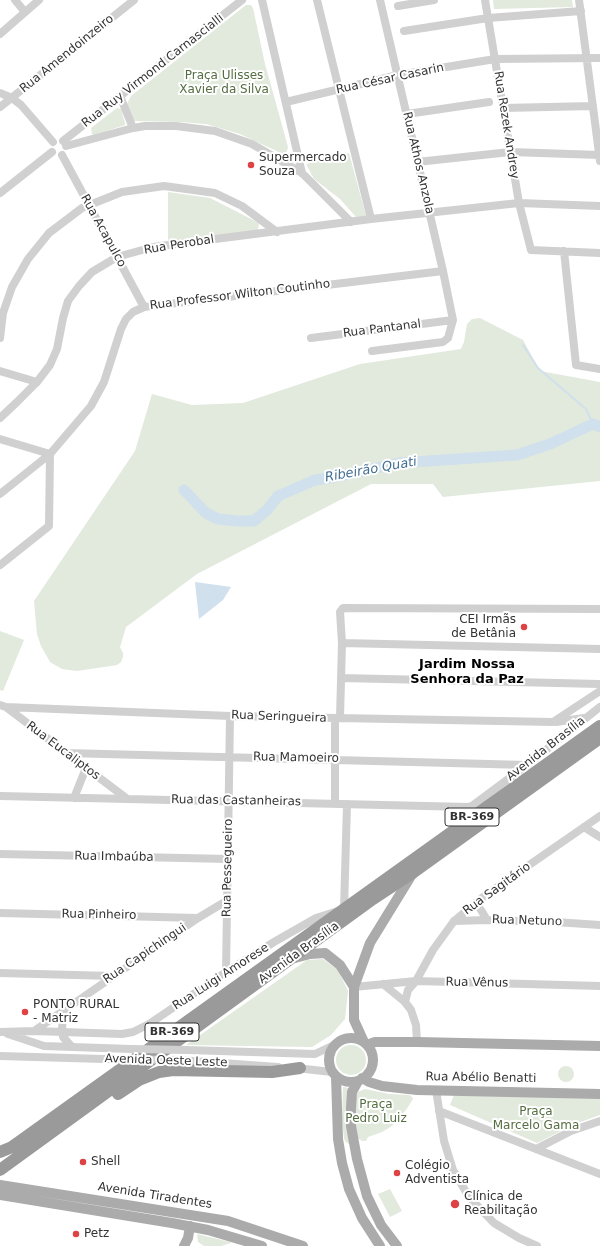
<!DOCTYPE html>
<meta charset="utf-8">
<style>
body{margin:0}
canvas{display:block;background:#fff}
</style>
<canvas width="600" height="1246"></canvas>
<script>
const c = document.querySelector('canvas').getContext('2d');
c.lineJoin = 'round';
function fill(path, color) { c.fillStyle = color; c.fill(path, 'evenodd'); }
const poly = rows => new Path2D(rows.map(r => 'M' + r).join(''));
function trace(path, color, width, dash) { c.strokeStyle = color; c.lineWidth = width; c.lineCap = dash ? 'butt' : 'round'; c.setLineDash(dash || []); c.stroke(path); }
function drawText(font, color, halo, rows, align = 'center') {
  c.font = font + ' "DejaVu Sans",sans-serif'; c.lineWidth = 4; c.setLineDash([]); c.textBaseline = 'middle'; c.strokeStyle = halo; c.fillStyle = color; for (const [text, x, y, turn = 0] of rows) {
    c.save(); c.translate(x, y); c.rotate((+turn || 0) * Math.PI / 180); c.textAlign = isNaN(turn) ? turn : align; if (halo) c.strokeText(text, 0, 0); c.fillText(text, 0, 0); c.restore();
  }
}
fill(poly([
 [493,0,572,0,573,7,494,9],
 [246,5,251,5,253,8,265,64,288,147,287,151,283,154,240,134,206,124,181,122,134,121,127,104,131,96],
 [117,108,121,109,125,123,125,125,94,135,92,134,91,128],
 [349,153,366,216,356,217,340,199,314,179,306,164],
 [168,192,210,198,259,223,258,231,168,242],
 [480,318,523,340,540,371,600,382,600,481,443,497,433,484,371,484,197,574,126,627,120,647,123,653,123,657,121,662,117,665,77,671,62,669,50,662,41,646,37,634,34,601,135,451,152,394,192,405,243,403,360,364,461,349,464,342,467,324,472,319],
 [0,631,24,640,3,691,0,690],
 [323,959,338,970,348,991,345,1019,331,1035,312,1047,186,1045,307,960],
 '336 1060a15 15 0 1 1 30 0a15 15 0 1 1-30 0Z',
 '558 1074a8 8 0 1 1 16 0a8 8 0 1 1-16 0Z',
 [343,1087,349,1088,347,1095,350,1145,345,1141,344,1138,342,1119],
 [365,1089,389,1094,409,1095,412,1097,413,1099,406,1110,392,1126,382,1132,368,1137,366,1141,362,1141,358,1138,356,1133,355,1098,358,1092],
 [454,1095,600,1098,600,1115,575,1124,537,1143,450,1105],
 [390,1189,402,1211,390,1217,378,1194],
 [197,1234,230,1242,231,1243,221,1246,204,1246,198,1242]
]), '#e2e9dd');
fill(poly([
 [195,582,231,587,223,600,199,619]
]), '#d0e0ec');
trace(poly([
 [523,345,538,368,586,409,593,424]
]), '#d0e0ec', 2);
trace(poly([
 [184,490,206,513,218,519,238,521,254,521,267,510,278,496,315,480,336,477,399,463,517,455,550,444,593,424,600,427]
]), '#d0e0ec', 11);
trace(poly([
 [15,0,25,12],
 [262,0,302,173],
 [317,0,371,219],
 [485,0,519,203,531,250,600,253],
 [579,0,600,161],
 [398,6,434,0],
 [404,31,488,18,581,11],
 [0,34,39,0],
 [0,93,12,98,21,105,53,142],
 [120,96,133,128],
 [286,102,398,75,495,59,600,58],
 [0,107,134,0],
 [503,108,593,106],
 [407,114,489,102],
 [63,141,242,0],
 [66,146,133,128,145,126,176,126,215,131,252,144,302,173,351,222],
 [62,155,144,307],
 [417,162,510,152,600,155],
 [0,193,52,152],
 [564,251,576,365,600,369],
 [0,338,3,313,12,287,28,259,49,233,82,208,122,192,164,186,215,193,242,206,277,232],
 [311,338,453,320],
 [372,351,443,342,448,338,453,320,443,271,380,0],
 [0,371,37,382],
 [0,418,17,402,37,382,50,365,57,349,63,318,68,301,79,286,92,272,117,257,153,247,371,219,519,203,600,206],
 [0,439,50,454],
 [0,494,50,454,91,406,104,382,121,329,126,319,133,312,144,307,443,271],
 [0,565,49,526,50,454],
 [342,643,600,649],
 [342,678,600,684],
 [0,705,6,707,126,798],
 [6,707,230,716,553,722,600,691],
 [335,718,335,804],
 [340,718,342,643,340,612,343,608,600,609],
 [556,722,584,718],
 [66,753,527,765],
 [0,796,468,807,472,806,527,765,600,707],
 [74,798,86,768],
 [584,827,600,837],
 [0,854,228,859],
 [475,903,481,910,487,920],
 [0,913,198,918],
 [454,921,487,920,555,922,600,925],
 [226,972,230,716],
 [0,973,112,976],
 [383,984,405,1002,411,1010,416,1025,417,1042],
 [354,987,416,981,600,986],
 [405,1002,408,990,416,981,433,950,454,921,483,897,600,816],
 [63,1011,62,1032,63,1037,72,1047,75,1047],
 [34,1031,198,918,228,900],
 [0,1032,34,1031,122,1034,133,1032,149,1024,226,972,274,942,316,918,344,909,347,804],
 [8,1034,44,1046,131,1049],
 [187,1050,315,1054,334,1045],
 [0,1056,103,1059],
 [179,1060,278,1067],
 [296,1068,332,1072],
 [436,1090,444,1141,453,1170,469,1197,494,1223,519,1238,537,1246],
 [439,1111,600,1174],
 [536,1149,571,1131,600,1121]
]), '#d0d0d0', 8);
trace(poly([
 [295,958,310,954,325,953,340,965,354,987],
 '329 1060a22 22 0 1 1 44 0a22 22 0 1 1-44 0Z',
 [364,1042,354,1020,354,987,370,943,413,873],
 [367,1045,375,1042,417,1042,600,1046],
 [336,1076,338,1139,342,1163,349,1189,362,1218,380,1246],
 [362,1078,369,1082,382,1086,417,1090,600,1094],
 [358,1081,352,1092,351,1108,351,1126,357,1159,367,1196,381,1225,397,1246],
 [0,1185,228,1221,303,1246],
 [0,1195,172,1223,208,1230,262,1246],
 [184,1246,188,1238,190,1226]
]), '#ababab', 10);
trace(poly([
 [118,1094,139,1080,159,1072,173,1070,272,1072,300,1068],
 [0,1152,12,1147,26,1137,600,726],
 [0,1170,373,899,414,872,600,738]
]), '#9a9a9a', 12);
trace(poly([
 [131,1049,187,1050],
 [103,1059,179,1060]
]), '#d0d0d0', 8);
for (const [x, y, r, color] of [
 [251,165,4,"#dd4244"],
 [524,627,4,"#dd4244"],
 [25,1012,4,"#dd4244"],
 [83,1162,4,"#dd4244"],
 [397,1173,4,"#dd4244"],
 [455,1204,5,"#dd4244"],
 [76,1234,4,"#dd4244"]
]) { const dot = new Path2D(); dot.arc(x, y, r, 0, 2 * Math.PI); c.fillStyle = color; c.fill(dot); trace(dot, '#fff', 1.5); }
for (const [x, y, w] of [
 [472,817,54],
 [172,1032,54]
]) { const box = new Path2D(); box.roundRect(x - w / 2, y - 9, w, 18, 3); c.fillStyle = '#fff'; c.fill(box); trace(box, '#333', 1); }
drawText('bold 11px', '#333', null, [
 ["BR-369",472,817],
 ["BR-369",172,1032]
]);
drawText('12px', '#333', '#fff', [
 ["Rua Amendoinzeiro",67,54,-39],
 ["Rua Ruy Virmond Carnascialli",153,71,-38],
 ["Rua César Casarin",390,79,-12],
 ["Rua Rezek Andrey",506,125,81],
 ["Rua Athos Anzola",418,163,77],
 ["Rua Acapulco",103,231,61],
 ["Rua Perobal",179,245,-9],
 ["Rua Professor Wilton Coutinho",240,295,-7],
 ["Rua Pantanal",382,329,-7],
 ["Rua Seringueira",279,717,2],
 ["Avenida Brasília",546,749,-38],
 ["Rua Eucaliptos",63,751,37],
 ["Rua Mamoeiro",296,758,1],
 ["Rua das Castanheiras",236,801,1],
 ["Rua Imbaúba",114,857,1],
 ["Rua Pessegueiro",228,868,-89],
 ["Rua Sagitário",497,889,-36],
 ["Rua Pinheiro",99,915,1],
 ["Rua Netuno",527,921,2],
 ["Avenida Brasília",299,953,-36],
 ["Rua Capichingui",145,954,-34],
 ["Rua Luigi Amorese",221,977,-33],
 ["Rua Vênus",477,983,1],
 ["Avenida Oeste Leste",166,1061,2],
 ["Rua Abélio Benatti",481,1078,1],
 ["Avenida Tiradentes",155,1196,9]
]);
drawText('12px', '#546d41', '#fff', [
 ["Praça Ulisses",224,76],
 ["Xavier da Silva",224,90],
 ["Praça",376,1105],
 ["Pedro Luiz",376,1119],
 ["Praça",536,1112],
 ["Marcelo Gama",536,1126]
]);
drawText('12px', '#333', '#fff', [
 ["Supermercado",259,158],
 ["Souza",259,172],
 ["CEI Irmãs",516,620,"right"],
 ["de Betânia",516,634,"right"],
 ["PONTO RURAL",33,1005],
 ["- Matriz",33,1019],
 ["Shell",91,1162],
 ["Colégio",405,1166],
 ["Adventista",405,1180],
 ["Clínica de",464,1197],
 ["Reabilitação",464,1211],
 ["Petz",84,1234]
], 'left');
drawText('italic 13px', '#436f92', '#fff', [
 ["Ribeirão Quati",371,470,-10]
]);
drawText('bold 13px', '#000', '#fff', [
 ["Jardim Nossa",467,665],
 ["Senhora da Paz",467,680]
]);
</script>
